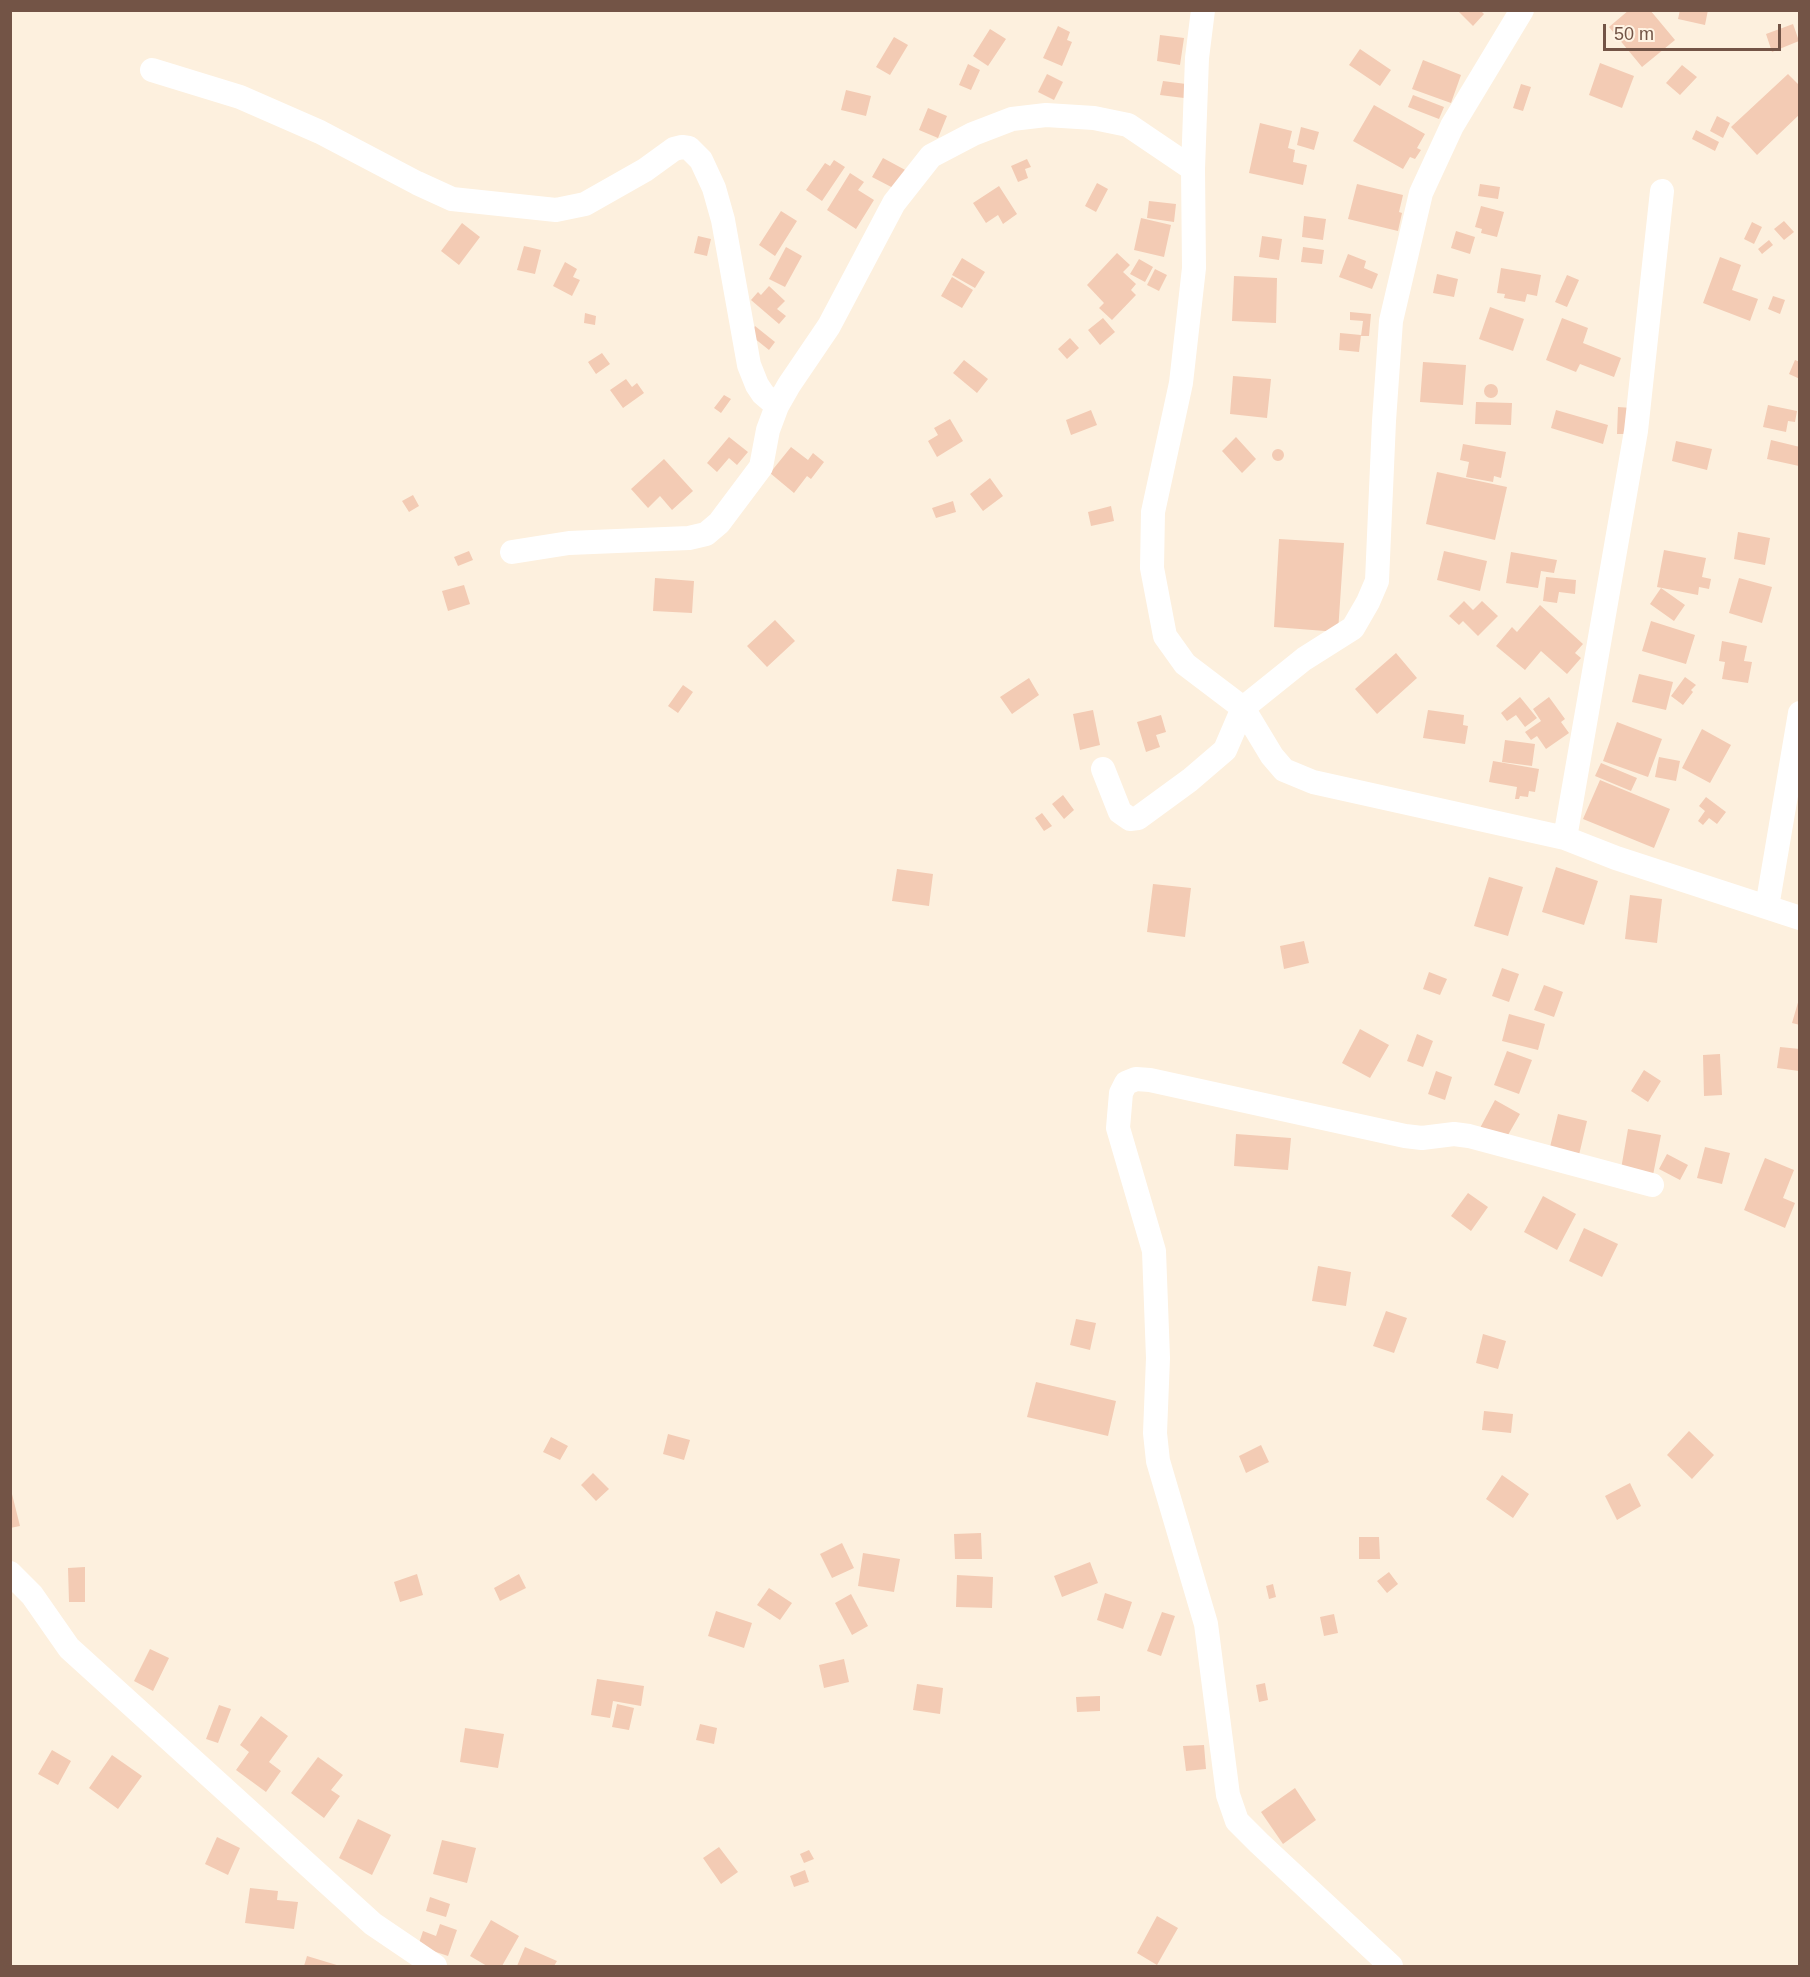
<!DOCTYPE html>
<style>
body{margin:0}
#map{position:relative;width:1810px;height:1977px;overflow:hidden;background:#fdf0de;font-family:Helvetica,sans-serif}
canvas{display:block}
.frame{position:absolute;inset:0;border:12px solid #735446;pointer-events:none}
.scale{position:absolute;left:1603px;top:24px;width:178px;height:27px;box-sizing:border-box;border:3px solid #735446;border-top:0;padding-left:8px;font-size:18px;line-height:21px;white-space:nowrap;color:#735446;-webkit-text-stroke:4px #fff4e4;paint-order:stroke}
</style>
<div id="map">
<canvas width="1810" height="1977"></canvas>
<div class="frame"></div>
<div class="scale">50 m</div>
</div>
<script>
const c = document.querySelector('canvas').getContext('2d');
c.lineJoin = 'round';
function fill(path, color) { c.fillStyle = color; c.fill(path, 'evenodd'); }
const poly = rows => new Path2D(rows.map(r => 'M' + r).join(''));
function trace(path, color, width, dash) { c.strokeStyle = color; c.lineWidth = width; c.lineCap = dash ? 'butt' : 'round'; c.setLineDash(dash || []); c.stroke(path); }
fill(poly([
 [1457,10,1480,10,1484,14,1473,26],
 [1629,10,1650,10,1675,40,1642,67,1609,27],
 [1680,10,1708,10,1705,25,1678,19],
 [1793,24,1799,41,1772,52,1766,34],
 [1058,26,1070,32,1067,40,1072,42,1062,66,1043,58],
 [990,29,1006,39,988,66,973,56],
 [1160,35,1184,38,1180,65,1157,61],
 [894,37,908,45,890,75,876,67],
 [1360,49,1391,70,1380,86,1349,65],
 [1423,60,1461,75,1451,103,1412,89],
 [1600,63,1634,76,1622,108,1589,95],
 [968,64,980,70,971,90,959,85],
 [1682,65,1697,77,1680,95,1666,83],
 [1047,74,1063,82,1054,100,1038,92],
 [1788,74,1800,86,1800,114,1757,155,1731,127],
 [1163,81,1186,84,1184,98,1160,95],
 [1521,84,1531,87,1523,111,1513,108],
 [846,90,871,96,866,116,841,110],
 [1413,95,1444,107,1439,119,1408,107],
 [1374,105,1425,134,1417,148,1421,150,1415,159,1410,157,1403,169,1353,141],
 [928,108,947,116,938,138,919,130],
 [1717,116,1730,123,1723,138,1710,131],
 [1260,123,1292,131,1288,148,1295,150,1293,162,1307,165,1303,185,1249,173],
 [1301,127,1319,132,1314,150,1297,145],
 [1696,130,1719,142,1715,151,1692,139],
 [883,158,909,172,899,191,872,177],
 [1027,159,1031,167,1025,169,1028,178,1018,182,1011,166],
 [834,160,845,167,822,201,806,190,825,163,830,166],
 [850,173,864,182,858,190,874,200,856,229,827,210],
 [1097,183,1108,189,1096,212,1085,206],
 [1357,184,1403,195,1399,212,1402,213,1398,231,1348,219],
 [1480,184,1500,187,1498,199,1478,196],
 [999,186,1017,214,1003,224,998,215,986,223,973,203],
 [1149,201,1176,204,1174,222,1147,218],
 [1481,206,1504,212,1497,237,1481,233,1482,229,1475,227],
 [781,211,797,221,775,256,759,245],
 [1304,216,1326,219,1323,240,1302,237],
 [1141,218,1171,225,1164,257,1134,250],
 [1784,221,1794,232,1784,240,1774,229],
 [1752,222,1762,227,1754,244,1744,239],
 [462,223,480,237,459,265,441,251],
 [1456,231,1475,237,1470,254,1451,248],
 [698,236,711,239,707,256,694,253],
 [1262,236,1282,239,1279,260,1259,257],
 [1769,240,1773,245,1762,254,1758,249],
 [524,246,541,250,535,274,517,270],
 [786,247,802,256,785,287,769,279],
 [1303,247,1324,250,1322,264,1301,262],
 [1117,253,1130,265,1123,272,1136,284,1131,290,1136,295,1112,320,1099,308,1104,303,1087,285],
 [1348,254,1366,261,1364,268,1378,274,1372,289,1339,277],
 [1720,257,1741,265,1732,290,1758,299,1750,321,1703,303],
 [962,258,985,272,975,288,952,275],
 [1139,259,1153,267,1145,282,1130,274],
 [565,262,577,269,573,277,580,280,572,296,553,286],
 [1501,268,1541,275,1537,296,1527,294,1525,302,1504,298,1505,294,1497,293],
 [1155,269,1167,275,1159,291,1147,285],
 [1437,274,1458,279,1454,297,1433,293],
 [1567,275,1579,280,1567,307,1555,302],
 [1234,276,1277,278,1276,323,1232,321],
 [952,277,973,290,962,308,941,296],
 [769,286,785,301,777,309,786,316,779,324,751,300,758,292,761,295],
 [1773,296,1785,300,1780,314,1768,309],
 [1490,307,1524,319,1513,351,1479,339],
 [1350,312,1371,314,1369,336,1361,336,1363,321,1350,320],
 [585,313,596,316,595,325,584,323],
 [1103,318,1115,332,1100,345,1088,330],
 [1562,318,1588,328,1583,343,1621,358,1614,377,1580,364,1576,372,1546,360],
 [755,326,775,342,769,350,749,334],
 [1340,333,1361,335,1359,352,1339,350],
 [1070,338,1079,348,1067,359,1058,349],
 [602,353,610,364,596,374,588,362],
 [964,360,988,379,977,393,953,373],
 [1795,360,1800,362,1800,379,1789,374],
 [1423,362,1466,365,1463,405,1420,402],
 [1233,376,1271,379,1267,418,1230,414],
 [626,379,632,387,637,383,644,393,623,408,610,390],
 '1484 391a7 7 0 1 1 14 0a7 7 0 1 1-14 0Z',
 [724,395,731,399,721,413,714,408],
 [1476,402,1512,403,1511,425,1475,424],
 [1768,405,1797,411,1795,422,1788,421,1786,432,1763,427],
 [1618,407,1632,408,1631,434,1617,434],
 [1091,410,1097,425,1071,435,1066,420],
 [1556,410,1608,425,1603,444,1551,428],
 [950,419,963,441,937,457,928,441,938,435,934,428],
 [729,437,748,452,737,465,729,458,717,472,707,463],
 [1236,437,1256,459,1242,473,1222,451],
 [1771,440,1800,447,1799,466,1767,459],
 [1676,441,1712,449,1707,470,1672,461],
 [1463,444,1506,452,1501,478,1494,476,1493,482,1466,477,1469,462,1460,460],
 [791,447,808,460,813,453,824,462,811,479,807,476,794,493,770,473],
 '1272 455a6 6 0 1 1 12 0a6 6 0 1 1-12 0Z',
 [664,459,693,491,672,510,660,496,648,508,631,489],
 [1437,472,1507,487,1495,540,1426,524],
 [990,478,1003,496,983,511,970,494],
 [413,495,419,506,409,512,402,501],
 [953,501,956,512,936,518,932,508],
 [1111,506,1114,521,1091,526,1088,512],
 [1738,532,1770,538,1765,565,1734,559],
 [1279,539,1344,543,1338,632,1274,627],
 [1664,550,1706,558,1702,577,1711,579,1709,589,1699,587,1698,595,1657,587],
 [469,551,473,560,458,566,454,557],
 [1444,551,1487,561,1480,591,1437,580],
 [1511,552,1557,560,1554,573,1541,571,1538,588,1506,583],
 [1546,577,1576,580,1575,594,1559,592,1557,603,1543,601],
 [655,578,694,581,692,613,653,611],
 [1739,578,1772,587,1762,623,1729,613],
 [464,585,470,604,448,611,442,591],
 [1661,588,1685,605,1674,621,1650,604],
 [1464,601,1473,610,1482,601,1498,616,1478,636,1463,621,1459,625,1449,616],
 [1540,605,1583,644,1575,653,1581,658,1567,674,1541,651,1525,670,1496,646,1512,627,1517,632],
 [775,620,795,641,767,667,747,646],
 [1651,621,1695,635,1686,664,1642,651],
 [1722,641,1747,646,1744,661,1752,662,1748,683,1722,679,1725,662,1719,661],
 [1396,653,1417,678,1377,714,1355,689],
 [1639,674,1673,682,1666,710,1632,702],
 [1685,677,1696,685,1691,690,1693,692,1683,705,1671,696],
 [1029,678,1039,695,1012,714,1000,697],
 [683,685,693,692,678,713,668,706],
 [1520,697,1537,718,1525,727,1516,715,1507,721,1501,713],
 [1549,697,1565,719,1561,722,1569,733,1546,749,1537,736,1531,740,1525,732,1541,721,1533,709],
 [1093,710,1100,745,1080,750,1073,714],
 [1428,710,1464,715,1463,725,1468,726,1465,744,1423,738],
 [1161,715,1166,732,1156,735,1160,747,1146,752,1137,722],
 [1617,722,1662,739,1648,777,1603,761],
 [1702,729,1731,745,1710,783,1682,768],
 [1505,740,1535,744,1532,766,1502,762],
 [1659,757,1680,761,1676,781,1655,777],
 [1493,761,1539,769,1535,792,1529,791,1528,797,1520,796,1519,799,1515,799,1517,787,1489,782],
 [1601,763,1637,778,1631,791,1595,776],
 [1600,780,1670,809,1654,848,1583,819],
 [1063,795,1074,810,1064,819,1052,804],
 [1706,797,1726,812,1717,824,1709,818,1703,825,1698,821,1705,811,1699,806],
 [1042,813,1052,826,1044,831,1035,818],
 [1556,867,1598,881,1584,925,1542,912],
 [897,869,933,874,929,906,892,901],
 [1489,877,1523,887,1508,936,1474,926],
 [1153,884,1191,888,1185,937,1147,932],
 [1630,895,1662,899,1657,943,1625,939],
 [1304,941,1309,963,1284,969,1280,946],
 [1502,968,1519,974,1509,1002,1492,996],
 [1429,972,1447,979,1440,995,1423,989],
 [1544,985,1563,992,1554,1017,1534,1010],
 [1799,999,1800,999,1800,1025,1792,1023],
 [1509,1014,1545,1024,1538,1050,1502,1041],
 [1360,1029,1389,1045,1370,1078,1342,1063],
 [1417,1034,1433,1041,1423,1067,1407,1061],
 [1780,1047,1800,1049,1799,1071,1777,1068],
 [1507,1051,1532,1060,1519,1094,1494,1085],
 [1720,1054,1722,1095,1704,1096,1703,1055],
 [1644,1070,1661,1081,1648,1102,1631,1091],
 [1436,1071,1452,1077,1445,1100,1428,1094],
 [1495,1100,1520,1114,1504,1142,1480,1128],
 [1558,1114,1587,1121,1579,1155,1550,1147],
 [1628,1129,1661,1135,1653,1175,1621,1169],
 [1236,1134,1291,1138,1288,1170,1234,1166],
 [1705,1147,1730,1153,1722,1184,1697,1178],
 [1667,1154,1688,1165,1680,1180,1659,1169],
 [1765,1158,1794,1170,1783,1198,1795,1203,1785,1228,1744,1210],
 [1468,1193,1488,1207,1471,1231,1451,1216],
 [1543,1196,1576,1214,1557,1250,1524,1232],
 [1584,1228,1618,1244,1602,1277,1569,1261],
 [1318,1266,1351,1272,1346,1306,1312,1301],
 [1386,1311,1407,1318,1394,1353,1373,1346],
 [1076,1319,1096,1323,1090,1350,1070,1345],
 [1483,1334,1506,1341,1498,1369,1476,1363],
 [1036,1382,1116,1401,1108,1436,1027,1417],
 [1484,1411,1513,1414,1511,1433,1482,1430],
 [1689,1431,1714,1455,1692,1479,1667,1455],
 [668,1434,690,1440,684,1460,663,1454],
 [551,1437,568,1446,560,1460,543,1452],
 [1261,1445,1269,1462,1246,1473,1239,1456],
 [593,1473,609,1489,596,1501,581,1485],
 [1502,1475,1529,1494,1513,1518,1486,1499],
 [1630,1483,1641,1506,1617,1520,1605,1496],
 [10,1486,20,1526,10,1528],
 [981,1533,982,1559,955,1559,954,1534],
 [1359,1537,1379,1537,1380,1559,1359,1559],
 [842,1543,854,1568,832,1578,820,1554],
 [863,1553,900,1559,894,1592,858,1586],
 [1090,1562,1098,1583,1062,1597,1054,1576],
 [85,1567,85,1602,69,1602,68,1568],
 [1389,1572,1398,1584,1387,1593,1377,1581],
 [417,1574,423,1595,400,1602,394,1582],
 [519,1574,526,1588,500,1601,494,1588],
 [957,1575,993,1577,992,1608,956,1607],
 [1273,1584,1276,1597,1269,1599,1266,1586],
 [769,1588,792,1603,780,1620,757,1605],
 [1105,1593,1132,1602,1123,1629,1097,1620],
 [851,1594,868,1626,852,1635,835,1603],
 [716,1611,752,1623,744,1648,708,1636],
 [1162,1612,1175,1616,1161,1656,1147,1651],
 [1334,1614,1338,1633,1324,1636,1320,1617],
 [150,1649,169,1658,153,1691,134,1681],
 [844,1659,849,1682,824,1688,819,1665],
 [597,1679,644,1686,641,1706,613,1701,610,1718,591,1715],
 [1265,1683,1268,1700,1259,1702,1256,1685],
 [917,1684,943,1688,940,1714,913,1710],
 [1100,1696,1100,1711,1077,1712,1076,1697],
 [617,1704,634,1708,629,1730,612,1727],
 [219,1705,231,1709,218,1743,206,1739],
 [261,1716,288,1736,269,1762,281,1771,266,1792,236,1770,249,1752,240,1745],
 [700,1724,717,1728,714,1744,696,1740],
 [465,1728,504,1734,498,1768,460,1762],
 [1204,1745,1206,1769,1186,1771,1183,1746],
 [52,1750,71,1761,58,1785,38,1774],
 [112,1755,142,1776,118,1809,89,1788],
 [318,1757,343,1775,331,1790,340,1796,324,1818,291,1793],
 [1295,1788,1316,1820,1283,1844,1261,1812],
 [358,1819,391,1835,372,1875,339,1858],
 [217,1837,240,1848,228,1875,205,1864],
 [442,1840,476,1848,467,1883,433,1874],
 [719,1847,738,1872,721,1884,703,1858],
 [809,1850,814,1859,804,1863,800,1854],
 [805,1870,809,1882,794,1887,790,1876],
 [250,1888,278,1891,277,1900,298,1902,294,1929,245,1923],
 [430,1897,450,1904,446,1917,426,1911],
 [1157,1916,1178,1928,1157,1965,1137,1953],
 [491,1920,519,1936,502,1966,487,1966,470,1956],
 [440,1924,457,1930,448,1956,418,1946,423,1931,436,1936],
 [525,1947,557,1961,554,1966,517,1966],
 [307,1956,340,1966,304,1966]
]), '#f3cbb4');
trace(poly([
 [1203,10,1197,58,1193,169,1194,268,1181,383,1153,512,1152,568,1165,636,1185,664,1243,708,1272,756,1284,770,1313,782,1565,838,1616,858,1800,918],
 [152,70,240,97,320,132,417,183,452,199,556,210,585,204,645,170,674,149,682,147,689,148,701,160,714,188,723,220,749,365,757,385,763,394,777,406,789,385,829,326,894,203,931,156,973,134,1012,119,1046,115,1094,118,1128,125,1193,169],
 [512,552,569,543,689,538,706,534,719,523,761,467,768,430,777,406],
 [1103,769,1120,812,1130,819,1138,818,1190,780,1225,750,1243,708,1304,659,1353,628,1368,602,1377,581,1384,421,1391,321,1421,193,1452,126,1522,10],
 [1565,838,1636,431,1662,191],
 [1767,907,1800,713],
 [10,1573,32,1595,69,1648,373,1924,435,1966],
 [1391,1966,1259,1843,1237,1821,1228,1795,1206,1624,1158,1461,1155,1433,1158,1358,1154,1251,1118,1128,1121,1093,1126,1083,1136,1079,1150,1080,1405,1136,1422,1138,1454,1134,1469,1136,1652,1185]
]), '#fff', 24);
</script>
